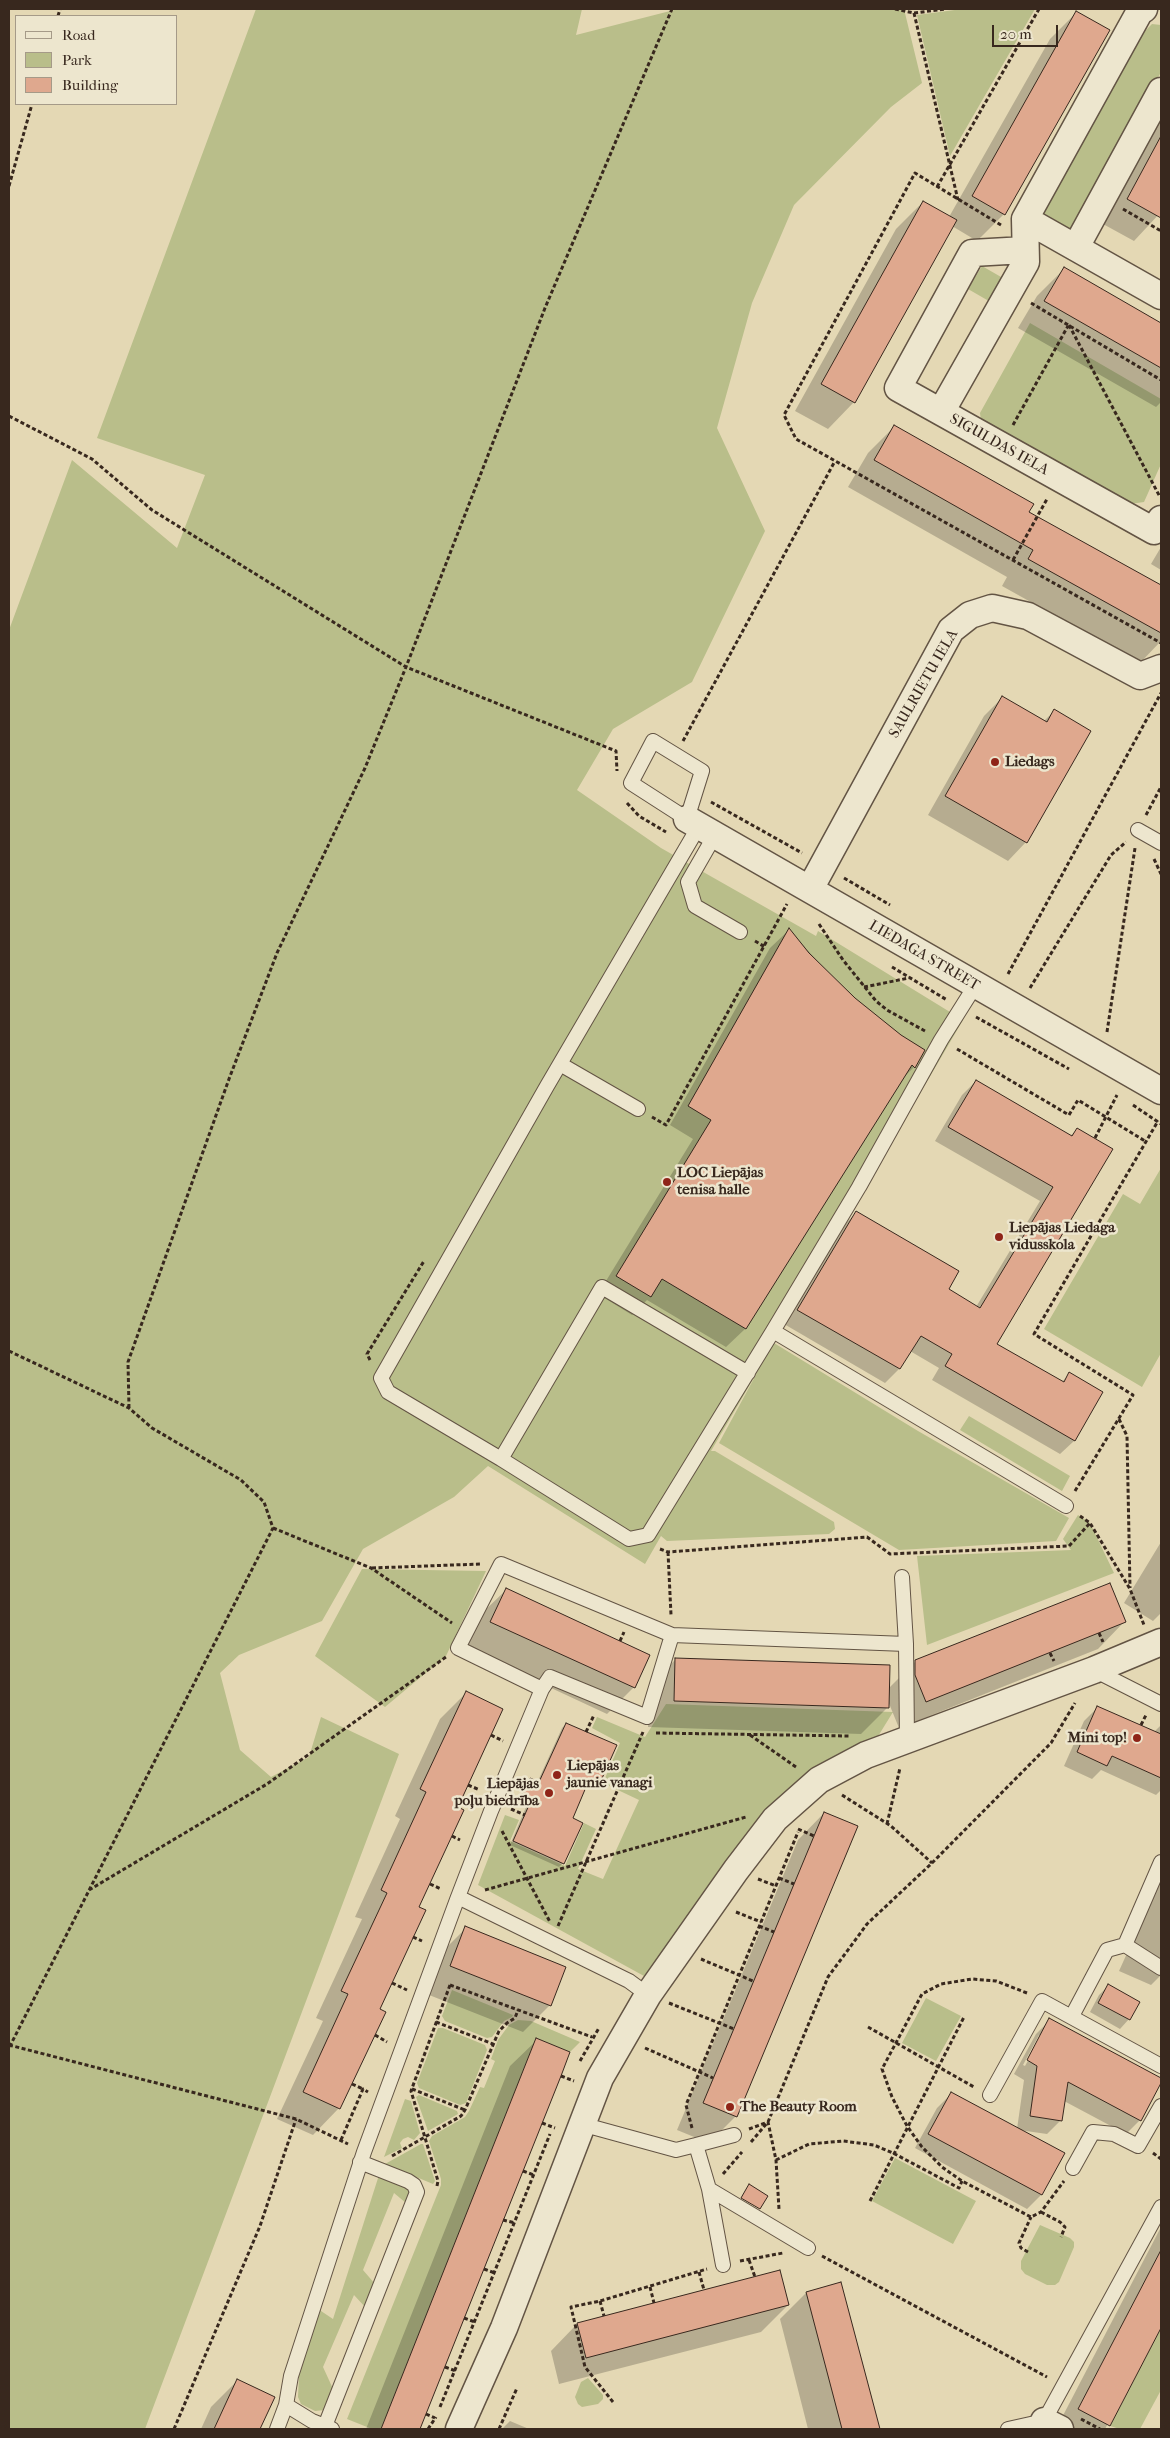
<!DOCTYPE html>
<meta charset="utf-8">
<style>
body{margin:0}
#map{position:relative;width:1170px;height:2438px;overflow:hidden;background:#e4d8b4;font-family:"IM FELL French Canon",serif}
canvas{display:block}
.frame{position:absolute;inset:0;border:10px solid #38281e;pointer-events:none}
.legend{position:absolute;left:15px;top:15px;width:162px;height:90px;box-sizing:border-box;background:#ede6ce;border:1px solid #a59a88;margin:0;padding:6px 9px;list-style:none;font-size:15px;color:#38281e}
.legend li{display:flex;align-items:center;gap:10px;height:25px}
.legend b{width:25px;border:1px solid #a59a88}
.scale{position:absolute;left:992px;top:25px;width:66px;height:22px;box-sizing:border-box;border:2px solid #38281e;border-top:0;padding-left:6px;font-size:15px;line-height:18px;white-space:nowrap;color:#38281e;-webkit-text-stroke:4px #ede6ce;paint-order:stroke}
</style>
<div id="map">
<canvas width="1170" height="2438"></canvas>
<div class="frame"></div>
<ul class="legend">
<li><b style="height:6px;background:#ede6ce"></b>Road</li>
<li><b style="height:14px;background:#b9be8a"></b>Park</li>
<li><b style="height:14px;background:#dfa88e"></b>Building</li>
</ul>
<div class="scale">20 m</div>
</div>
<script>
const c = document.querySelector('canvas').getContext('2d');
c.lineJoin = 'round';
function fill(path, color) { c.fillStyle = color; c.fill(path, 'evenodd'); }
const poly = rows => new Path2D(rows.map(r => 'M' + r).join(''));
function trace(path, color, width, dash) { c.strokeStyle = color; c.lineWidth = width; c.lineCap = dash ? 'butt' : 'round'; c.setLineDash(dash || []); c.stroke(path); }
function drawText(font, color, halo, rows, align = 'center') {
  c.font = font + ' "IM FELL French Canon",serif'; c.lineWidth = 5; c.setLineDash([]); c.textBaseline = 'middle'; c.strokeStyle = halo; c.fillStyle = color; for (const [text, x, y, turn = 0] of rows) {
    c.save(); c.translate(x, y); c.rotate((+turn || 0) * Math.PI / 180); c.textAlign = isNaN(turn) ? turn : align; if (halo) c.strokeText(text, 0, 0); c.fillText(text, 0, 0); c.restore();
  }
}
fill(poly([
 [256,9,582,9,576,35,678,9,904,9,922,83,891,107,794,205,752,303,717,428,765,531,692,682,613,729,577,790,661,848,816,936,818,931,963,1020,774,1343,918,1431,1069,1518,1056,1541,899,1550,719,1443,758,1371,711,1451,715,1451,834,1522,835,1529,829,1534,667,1541,661,1536,645,1564,488,1466,454,1497,363,1549,322,1621,239,1655,220,1673,240,1750,271,1777,309,1757,321,1717,399,1754,145,2429,9,2429,9,630,72,460,177,548,205,475,97,438],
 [962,9,1035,9,950,156,917,15],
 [1152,24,1161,25,1161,72,1121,148,1072,231,1042,217,1040,208,1136,40],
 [982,266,1008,281,994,304,968,289],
 [1030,323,1161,399,1161,464,1144,502,1130,504,981,420,980,413],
 [1161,1168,1161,1353,1142,1387,1044,1329,1123,1194,1140,1204],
 [969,1416,1070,1476,1062,1491,960,1430],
 [1078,1515,1090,1523,1114,1573,927,1645,917,1556,1071,1550,1063,1539],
 [362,1569,486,1571,446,1656,385,1707,315,1656],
 [666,1704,893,1712,872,1746,764,1813,644,1976,478,1885,505,1815,519,1820,510,1841,565,1866,584,1823,596,1829,578,1869,603,1879,639,1800,603,1783,620,1743,592,1728,597,1717,645,1737],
 [452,1990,513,2015,512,2017,504,2021,492,2037,487,2038,445,2021,442,2016],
 [926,1998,961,2016,936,2061,902,2043],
 [518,2020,531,2021,580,2042,570,2052,536,2038,382,2427,387,2429,372,2429,347,2419,441,2185,441,2179,429,2141,432,2136,465,2117,469,2111,480,2087,484,2088,495,2061,491,2059,498,2040,509,2025],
 [438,2028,443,2028,485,2045,487,2050,466,2103,460,2105,419,2088,417,2083],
 [419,2095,457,2111,458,2114,428,2131,416,2097],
 [405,2099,411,2101,420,2133,414,2140,408,2137,403,2139,400,2143,402,2148,384,2157],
 [421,2144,423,2144,435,2181,433,2184,385,2164],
 [895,2158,976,2201,953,2244,872,2201],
 [379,2175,406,2186,411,2193,406,2203,394,2193,363,2270,375,2284,366,2308,354,2295,323,2367,334,2391,325,2410,315,2411,301,2404,298,2397,299,2375,318,2309,333,2319],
 [1040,2225,1070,2238,1074,2242,1074,2247,1059,2282,1055,2285,1047,2285,1025,2274,1021,2269,1021,2261],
 [1161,2328,1161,2390,1140,2429,1120,2429,1110,2426],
 [588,2378,603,2395,603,2399,598,2404,582,2407,578,2404,575,2397,581,2382]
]), '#b9be8a');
fill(poly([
 [1077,12,1004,214,977,241,952,226,854,402,828,429,795,411,896,229,923,202,949,217,1050,39],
 [1161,118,1161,212,1134,241,1103,224],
 [1064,269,1161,325,1161,402,1156,407,1018,328,1037,296],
 [894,427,1028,512,1161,587,1161,641,1140,663,1002,586,1007,577,848,487,868,453],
 [1161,547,1161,570,1151,564],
 [1002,698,1044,721,1054,711,1026,842,1008,861,928,815,984,716],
 [789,930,914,1067,901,1080,745,1329,726,1347,647,1300,632,1315,598,1294,693,1139,670,1125,770,948],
 [976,1081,1070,1136,1077,1130,996,1344,1062,1382,1069,1374,1101,1393,1074,1441,1060,1454,932,1380,939,1368,910,1351,899,1369,885,1383,784,1324,842,1227,856,1213,947,1290,976,1307,1040,1201,935,1141,962,1095],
 [1161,1542,1161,1613,1153,1621,1124,1603],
 [506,1590,634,1687,607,1714,465,1648,479,1616],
 [1124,1622,1098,1649,899,1728,888,1701,888,1707,861,1734,648,1727,649,1686,676,1659,889,1688,916,1661],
 [466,1693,456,1807,339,2108,313,2135,277,2119,323,2021,316,2018,362,1919,355,1917,400,1819,395,1816,440,1719],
 [1098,1707,1154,1732,1161,1725,1161,1790,1156,1795,1101,1770,1092,1779,1064,1766,1084,1721],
 [566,1724,598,1784,594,1788,586,1785,571,1819,563,1863,559,1867,510,1845,526,1807,517,1803,526,1784,530,1780,537,1783,562,1728],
 [824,1813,736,2116,709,2143,677,2130,798,1840],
 [1161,1878,1161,1975,1151,1985,1119,1971],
 [466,1928,550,2005,523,2032,424,1993,439,1955],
 [1108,1986,1129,2019,1120,2029,1090,2012,1099,1995],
 [1050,2020,1161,2081,1140,2120,1126,2134,1064,2101,1061,2120,1047,2134,1019,2130,1063,2154,1041,2195,1027,2209,915,2148,937,2108,951,2094,1017,2129,1024,2080,1014,2074,1036,2034],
 [1039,2035,1042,2035,1025,2066,1023,2065],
 [537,2040,569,2052,419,2429,366,2429,510,2066],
 [740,2199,758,2209,755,2213,738,2203],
 [1161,2227,1161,2325,1105,2429,1056,2429],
 [840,2284,878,2429,808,2429,780,2319,806,2293],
 [788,2305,761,2332,559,2384,551,2351,577,2324],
 [237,2381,273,2397,258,2429,201,2429,211,2407],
 [510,2421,529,2429,502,2429]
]), '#0003');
const building = poly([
 [1076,11,1110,30,1005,215,972,196,1076,11],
 [1161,136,1161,218,1127,199,1161,136],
 [923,201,957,220,855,403,821,384,923,201],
 [1064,267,1161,323,1161,368,1044,301,1064,267],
 [894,425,1034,504,1029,512,1161,585,1161,633,1028,559,1033,550,874,460,894,425],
 [1002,696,1047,722,1054,709,1091,731,1027,843,945,796,1002,696],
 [789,928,809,953,855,998,901,1035,925,1050,915,1068,912,1065,746,1329,662,1279,651,1297,616,1276,711,1120,688,1106,789,928],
 [976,1080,1072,1136,1077,1128,1113,1149,997,1344,1064,1382,1069,1372,1103,1392,1075,1441,945,1366,952,1354,921,1336,900,1369,797,1310,856,1211,959,1271,949,1289,980,1308,1053,1187,948,1127,976,1080],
 [1110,1583,1126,1622,926,1702,915,1675,915,1660,1110,1583],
 [506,1588,650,1655,635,1688,490,1622,506,1588],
 [675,1658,890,1665,889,1708,674,1701,675,1658],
 [466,1691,503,1709,458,1807,464,1810,419,1907,426,1910,380,2009,386,2012,340,2109,303,2092,348,1994,341,1991,387,1893,381,1890,426,1792,420,1789,466,1691],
 [1097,1706,1161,1734,1161,1778,1112,1756,1107,1766,1077,1752,1097,1706],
 [566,1723,617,1745,599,1785,589,1780,573,1818,583,1823,564,1864,513,1841,530,1803,520,1799,530,1778,539,1782,566,1723],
 [824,1812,858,1826,737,2117,703,2103,824,1812],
 [465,1926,566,1967,551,2006,450,1966,465,1926],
 [1108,1984,1140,2002,1130,2020,1098,2003,1108,1984],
 [1049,2018,1161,2078,1161,2083,1141,2121,1068,2082,1062,2121,1030,2116,1037,2066,1027,2060,1049,2018],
 [536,2038,570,2052,561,2076,420,2429,381,2429,536,2038],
 [951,2092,1065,2153,1042,2195,928,2134,951,2092],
 [749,2184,768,2196,760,2209,741,2198,749,2184],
 [1161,2250,1161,2328,1110,2426,1078,2409,1161,2250],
 [780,2270,789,2305,586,2358,577,2323,780,2270],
 [841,2282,880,2429,842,2429,806,2292,841,2282],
 [237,2379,275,2397,260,2429,214,2429,237,2379]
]);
fill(building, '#dfa88e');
trace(building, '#38281e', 1);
const lane = poly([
 [653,741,702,771,687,819,631,783,653,741],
 [699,826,547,1086,381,1378,388,1392,501,1459,629,1539,648,1535,773,1331,859,1187,941,1040,975,986],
 [1138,830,1161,843],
 [715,835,688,882,695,906,740,932],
 [560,1064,638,1109],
 [773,1331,1066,1506],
 [501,1459,602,1287,748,1373],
 [906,1644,907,1739],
 [1094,1670,1161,1704],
 [542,1689,550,1677,647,1717,672,1635],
 [1161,1862,1125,1945,1161,1968],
 [648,1995,629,1981,458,1897,491,1811,542,1689,458,1648,501,1564,672,1635,906,1644,902,1577],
 [1072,2016,1107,1950,1125,1945],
 [990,2095,1042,2001,1161,2066],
 [581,2124,676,2150,696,2145,709,2189,723,2265],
 [696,2145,734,2135],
 [1073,2168,1093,2132,1114,2134,1138,2146,1161,2106],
 [709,2189,808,2248],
 [286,2405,291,2376,364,2152,458,1897],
 [325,2426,417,2192,414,2185,408,2181,360,2162],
 [277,2429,286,2405,312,2421,332,2429],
 [1008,2429,1044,2421,1161,2207]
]);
const street = poly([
 [1144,9,1140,11,1025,219,1026,262,941,412,1154,531,1161,519],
 [1025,219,1161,296],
 [1076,247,1161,91],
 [941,412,898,388,972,253,1025,250],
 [687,819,1161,1091],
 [810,889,951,630,970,615,992,608,1028,616,1140,676,1161,668],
 [1044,2421,1060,2429],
 [459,2429,504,2328,600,2078,648,1995,736,1870,775,1819,819,1780,866,1755,1094,1670,1161,1642]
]);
trace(lane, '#635444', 16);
trace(street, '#635444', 29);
trace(poly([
 [895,9,914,13,946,9],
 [914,13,958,200],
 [58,16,60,9],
 [9,186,32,104],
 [937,187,1039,9],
 [1123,209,1161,231],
 [1001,225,915,173,784,415,796,439,1161,643],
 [1031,303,1161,380],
 [1069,325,1160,497],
 [9,416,92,459,152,510,406,667,616,751,617,771],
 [1013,425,1068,326],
 [1013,560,1047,499],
 [683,741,835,461],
 [711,802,802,853],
 [627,803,639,816,666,832],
 [1146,815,1161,787],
 [1154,859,1161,874],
 [844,878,890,905],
 [819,924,843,960,876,1001,887,1010,925,1031],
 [755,941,765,947],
 [892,967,947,1000],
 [1008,974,1161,693],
 [864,987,909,978],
 [1030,988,1111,855,1126,842],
 [976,1017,1069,1069],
 [1107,1032,1135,848],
 [957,1049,1069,1115,1078,1100,1145,1141],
 [1133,1105,1161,1124],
 [652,1117,666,1125,787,904],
 [1095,1138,1117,1095],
 [9,1351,129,1408,152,1428,241,1480,264,1502,273,1528,9,2048],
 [370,1360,367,1354,424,1261],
 [129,1408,128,1362,229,1079,277,953,365,768,406,667,545,308,672,9],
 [1119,1419,1127,1436,1130,1588],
 [1075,1491,1133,1395,1034,1334,1158,1121],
 [1080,1516,1090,1523,1130,1589,1144,1625],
 [273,1528,371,1568,452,1623],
 [660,1549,668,1552,867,1537,890,1554,1069,1546,1090,1523],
 [668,1552,671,1615],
 [372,1568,480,1564],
 [1099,1633,1103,1642],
 [620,1641,624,1632],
 [1050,1653,1054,1661],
 [1141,1725,1146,1715],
 [586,1732,594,1715],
 [656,1733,850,1736],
 [491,1735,503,1741],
 [750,1735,796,1767],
 [468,1785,480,1790],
 [842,1795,891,1826,932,1863],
 [511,1809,525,1815],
 [887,1824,900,1768],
 [798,1829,814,1836],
 [502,1831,550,1922],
 [452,1836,460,1840],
 [779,1878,794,1884],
 [758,1879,776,1886],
 [430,1884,441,1889],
 [89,1890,267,1784,446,1657],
 [485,1890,746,1817],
 [736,1912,761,1922],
 [558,1926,643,1732],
 [759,1926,774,1932],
 [413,1937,422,1941],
 [701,1959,753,1981],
 [392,1983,407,1990],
 [450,1985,592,2037],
 [1027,1993,996,1981,972,1979,941,1984,922,1994,882,2069,892,2097,907,2126,922,2147,942,2167,962,2181,1031,2217,1041,2212,1064,2181],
 [669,2003,734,2029],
 [436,2022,493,2044],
 [868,2027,974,2087],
 [375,2035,387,2042],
 [9,2045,296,2119,348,2144],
 [645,2048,713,2078],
 [580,2061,599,2028],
 [561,2076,574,2081],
 [352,2084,363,2089],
 [412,2089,465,2110],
 [542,2123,555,2128],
 [692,2128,686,2105,798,1832],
 [749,2129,768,2122,776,2160,779,2209],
 [341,2140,363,2089,368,2092],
 [751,2142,768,2122,828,1977,867,1924,932,1863,1051,1743,1075,1703],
 [1153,2153,1161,2159],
 [392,2156,461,2116,465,2110,499,2031,507,2023,515,2018,518,2010],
 [776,2160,809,2144,843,2141,874,2145,893,2153,959,2188,962,2181],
 [523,2171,534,2175],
 [723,2174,742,2152],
 [437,2186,438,2181,411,2091,450,1985],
 [870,2201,964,2017],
 [1041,2212,1060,2222,1065,2227,1061,2237],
 [503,2220,515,2223],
 [1028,2252,1021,2248,1019,2243,1031,2217],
 [822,2256,1047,2377],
 [749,2260,755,2277],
 [740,2261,783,2253],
 [484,2269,495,2273],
 [699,2272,704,2290],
 [650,2287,654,2303],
 [600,2301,604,2316],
 [464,2318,475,2322],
 [445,2367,456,2371],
 [613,2402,585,2367,571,2307,600,2301,707,2269],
 [440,2407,550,2134],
 [426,2414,435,2418],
 [1081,2419,1100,2429],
 [174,2429,260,2226,296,2119],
 [428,2429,436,2417],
 [499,2429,517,2388]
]), '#38281e', 3, [4, 2.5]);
trace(lane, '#ede6ce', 14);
trace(street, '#ede6ce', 26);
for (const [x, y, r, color] of [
 [995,762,5,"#8f2418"],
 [667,1182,5,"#8f2418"],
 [999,1237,5,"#8f2418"],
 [1137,1738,5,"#8f2418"],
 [557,1775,5,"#8f2418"],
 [549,1793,5,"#8f2418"],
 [730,2107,5,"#8f2418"]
]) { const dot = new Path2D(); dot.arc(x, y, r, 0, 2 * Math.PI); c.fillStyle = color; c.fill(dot); trace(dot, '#ede6ce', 2); }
drawText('15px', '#38281e', '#ede6ce', [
 ["SIGULDAS IELA",999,445,29],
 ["SAULRIETU IELA",924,684,-60],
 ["LIEDAGA STREET",924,956,30]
]);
drawText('bold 15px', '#38281e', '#ede6ce', [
 ["Liedags",1005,762],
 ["LOC Liepājas",677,1173],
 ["tenisa halle",677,1190],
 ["Liepājas Liedaga",1009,1228],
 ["vidusskola",1009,1245],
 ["Mini top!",1127,1738,"right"],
 ["Liepājas",567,1766],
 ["jaunie vanagi",567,1783],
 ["Liepājas",539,1784,"right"],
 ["poļu biedrība",539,1801,"right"],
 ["The Beauty Room",740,2107]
], 'left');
</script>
